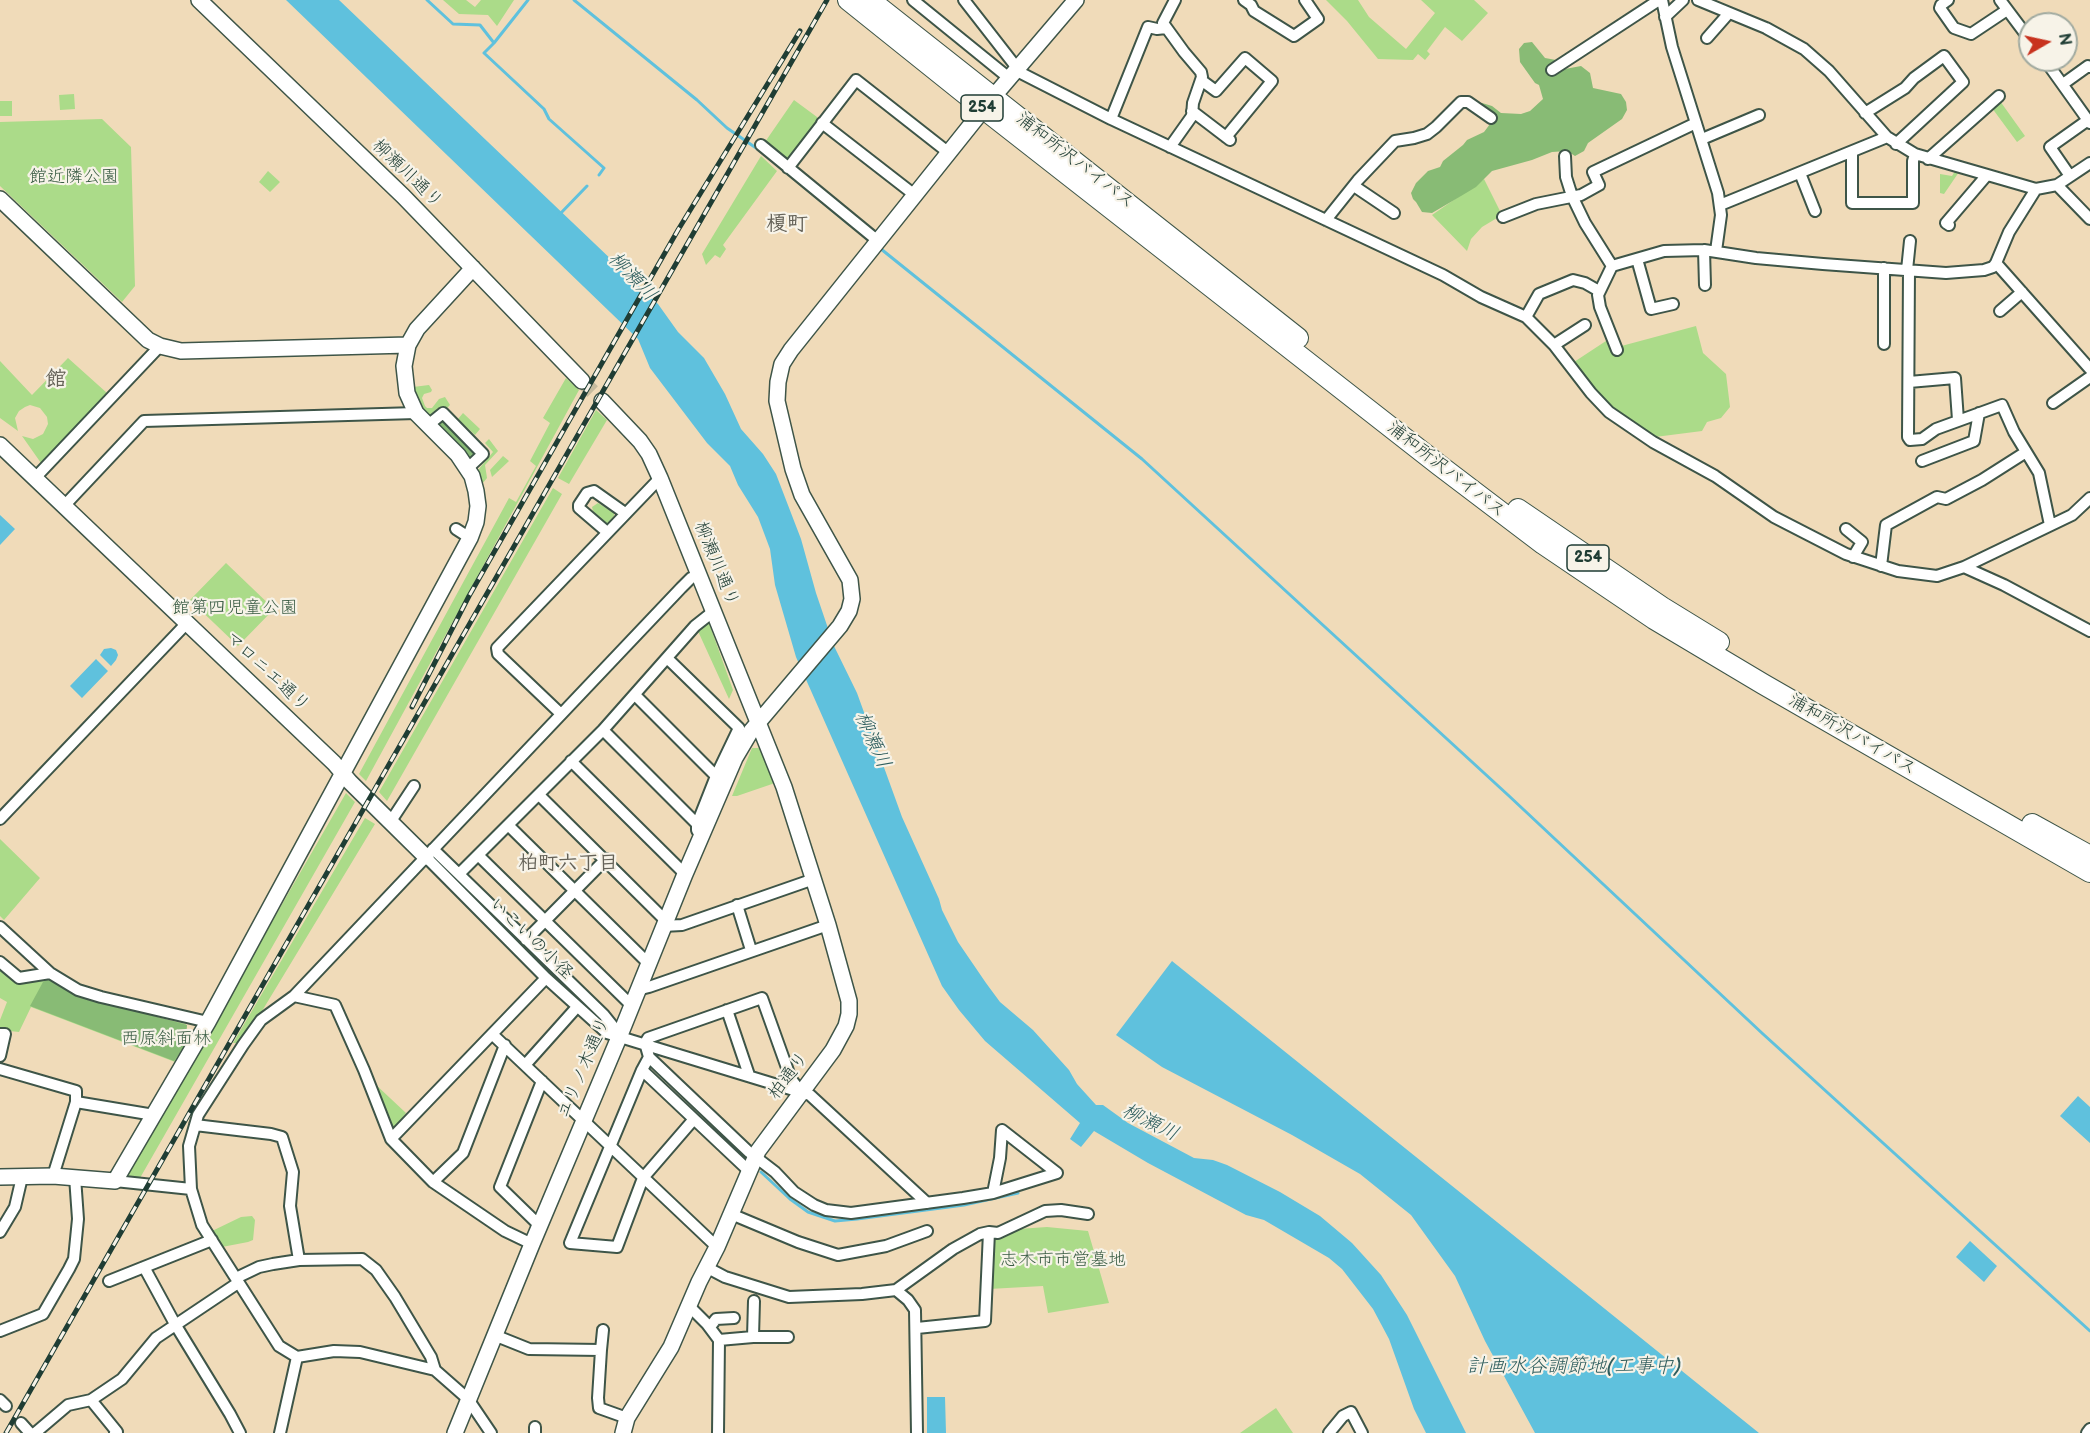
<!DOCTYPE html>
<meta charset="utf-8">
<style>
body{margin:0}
#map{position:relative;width:2090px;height:1433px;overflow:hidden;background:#f0dbb9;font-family:"Balsamiq Sans",sans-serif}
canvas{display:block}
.north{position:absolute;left:2018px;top:12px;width:60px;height:60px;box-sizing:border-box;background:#f7f3e8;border:2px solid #a1aaa0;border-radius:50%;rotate:81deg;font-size:16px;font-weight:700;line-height:24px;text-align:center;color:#1f3d34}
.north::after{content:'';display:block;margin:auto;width:21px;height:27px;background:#c8321e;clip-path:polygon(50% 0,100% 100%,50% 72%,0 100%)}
</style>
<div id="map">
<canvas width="2090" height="1433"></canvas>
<div class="north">N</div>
</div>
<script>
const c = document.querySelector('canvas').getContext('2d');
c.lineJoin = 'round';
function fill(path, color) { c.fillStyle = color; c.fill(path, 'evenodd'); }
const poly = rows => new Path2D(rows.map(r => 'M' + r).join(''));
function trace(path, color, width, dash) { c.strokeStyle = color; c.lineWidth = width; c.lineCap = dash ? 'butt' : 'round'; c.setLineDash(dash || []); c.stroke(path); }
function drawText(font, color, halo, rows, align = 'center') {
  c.font = font + ' "Balsamiq Sans","Klee One",sans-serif'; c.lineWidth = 4.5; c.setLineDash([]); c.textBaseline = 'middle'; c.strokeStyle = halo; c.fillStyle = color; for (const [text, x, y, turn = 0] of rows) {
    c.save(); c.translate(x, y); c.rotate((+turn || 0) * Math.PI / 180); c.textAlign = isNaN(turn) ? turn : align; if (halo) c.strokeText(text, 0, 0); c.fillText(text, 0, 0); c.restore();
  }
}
fill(poly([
 [443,0,466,0,475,7,481,0,514,0,497,26,488,15,459,14],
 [1326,0,1358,0,1369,17,1406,49,1435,13,1421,0,1474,0,1488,13,1462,41,1445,27,1427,51,1430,54,1425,60,1418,54,1413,60,1378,59,1347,21],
 [74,94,75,109,60,110,59,95],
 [794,100,817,117,818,120,787,159,783,159,765,142],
 [0,101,12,101,12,116,0,116],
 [2000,101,2025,136,2017,142,1992,108],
 [102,119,131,147,135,286,122,302,0,186,0,122],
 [761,156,777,171,723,245,726,249,720,258,715,255,706,265,702,254],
 [268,171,280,182,270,192,259,182],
 [1955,171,1959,172,1944,194,1940,193,1940,174,1952,176],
 [1484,179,1502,215,1482,227,1471,239,1467,251,1432,215],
 [1696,326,1703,353,1726,374,1730,407,1721,418,1707,422,1702,431,1655,437,1612,409,1591,387,1574,362,1609,339,1610,346,1614,348],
 [68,358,107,393,41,463,22,436,33,439,43,434,48,424,47,417,40,408,30,405,25,407,19,411,15,418,18,431,0,418,0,361,32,395],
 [566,378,579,390,366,781,359,774,509,498,516,502,536,466,530,461,550,423,543,418],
 [429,385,432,390,431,392,424,394,422,398,425,406,427,408,432,408,439,399,445,397,450,405,447,408,438,408,429,416,423,409,413,387],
 [596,410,607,420,569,484,558,478],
 [463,413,480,429,475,435,458,419],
 [489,439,498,451,485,465,487,478,482,484,478,470,493,452,485,443],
 [503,456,509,461,492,477,490,470],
 [553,488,562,494,387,801,379,792],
 [598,503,614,513,614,516,607,524,593,511,592,507],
 [226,563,274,609,238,646,190,600],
 [703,623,709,623,733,690,729,699,697,629],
 [752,748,761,748,775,783,737,796,732,796],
 [346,793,355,802,140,1178,128,1178,127,1174],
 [365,818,375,824,259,1016,237,1043,233,1043],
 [0,839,40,878,4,920,0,916],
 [0,966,19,982,50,977,78,992,140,1013,186,1024,183,1044,175,1062,31,1007,19,1032,0,1030,0,1020,7,1002,0,998],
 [374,1083,406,1113,393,1130,383,1116,379,1094],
 [252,1216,255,1220,253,1240,248,1242,222,1247,212,1231,241,1217],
 [1047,1227,1088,1231,1109,1303,1048,1313,1043,1286,989,1289,993,1241,1018,1229],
 [1276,1408,1293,1433,1240,1433]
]), '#abdb89');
fill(poly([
 [1532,42,1545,58,1556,60,1565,69,1581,66,1590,73,1593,88,1621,94,1626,102,1627,110,1622,119,1588,143,1584,151,1575,156,1567,151,1552,152,1532,160,1492,171,1476,187,1461,196,1432,213,1422,212,1416,202,1413,199,1411,193,1416,183,1428,171,1440,167,1443,161,1463,145,1467,140,1484,132,1493,120,1480,104,1482,103,1492,106,1501,113,1521,114,1530,111,1543,99,1539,85,1535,83,1520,62,1519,49,1524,43],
 [441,419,477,455,471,462,435,426],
 [49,979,78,995,187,1025,186,1045,174,1061,30,1006,43,982]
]), '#88bb75');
fill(poly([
 [286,0,339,0,658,304,678,332,704,358,725,394,741,429,763,454,776,474,801,539,816,593,834,646,857,693,902,817,939,899,942,910,958,942,986,983,1000,1002,1033,1030,1069,1070,1077,1084,1096,1105,1103,1105,1128,1123,1194,1158,1213,1160,1227,1165,1280,1192,1320,1216,1352,1243,1381,1275,1407,1315,1466,1433,1426,1433,1414,1409,1389,1339,1373,1309,1342,1269,1329,1258,1264,1220,1246,1215,1148,1163,1094,1131,1081,1147,1070,1139,1080,1123,985,1041,959,1010,942,986,796,657,775,585,770,549,758,517,738,485,730,466,707,443,650,368,638,339],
 [0,515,15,529,0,545],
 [111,648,116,650,118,655,116,660,111,666,100,655,104,649],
 [96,659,108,671,82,698,70,686],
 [1172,961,1492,1218,1759,1433,1535,1433,1485,1341,1455,1276,1411,1215,1360,1174,1292,1135,1162,1067,1116,1035],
 [2078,1096,2090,1107,2090,1143,2060,1116],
 [1970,1241,1997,1266,1984,1282,1956,1257],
 [927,1397,945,1397,946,1433,927,1433]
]), '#5fc1dd');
trace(poly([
 [427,0,453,24,480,25,494,43,528,0],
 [574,0,697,100,727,128,759,150],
 [494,43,484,53,544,109,549,119,604,168,599,175],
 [769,158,849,224],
 [559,215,587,186],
 [881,249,1142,459,1508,795,1763,1034,2090,1331],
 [761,1172,790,1199,808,1212,835,1221,857,1219,964,1205,1018,1193]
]), '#5fc1dd', 3);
trace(poly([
 [582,381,602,401]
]), '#c6bb9e', 15, [15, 8]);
const street = poly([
 [913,0,1009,78],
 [964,0,1017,68],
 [1244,0,1251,5,1254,11,1294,36,1318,19,1305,0],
 [1662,0,1672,47,1718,193,1721,215,1716,251],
 [1698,0,1766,28,1804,49,1829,71,1887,137,1915,154,2036,189,2057,185,2090,163],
 [1948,0,1941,5,1940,8,1954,28,1971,34,2007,10],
 [2000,0,2030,40],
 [1665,17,1683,0],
 [1707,38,1729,13],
 [2045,60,2090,123],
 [1015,70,1111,119,1443,275,1481,297,1526,317,1554,345,1591,393,1609,412,1653,442,1715,476,1774,517,1846,554,1898,571,1937,576,1964,567,2072,515,2090,498],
 [1552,70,1659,0],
 [1201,80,1216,91,1245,58,1272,81,1226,137],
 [2063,84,2088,66,2090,67],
 [1192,111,1230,140],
 [1865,113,1905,88,1914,78,1944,56,1963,82,1896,144],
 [1111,119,1148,27,1157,29,1166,28],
 [822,123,916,196],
 [1702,139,1759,115],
 [761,145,878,241],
 [1170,147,1192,116,1193,103,1202,77,1201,72,1184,52,1163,23,1175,0],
 [1852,152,1852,203,1913,203,1913,161,1915,154],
 [1565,156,1566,177,1572,196,1585,223,1612,266],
 [1928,159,1999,96],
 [788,168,856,80,949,153],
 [1800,173,1815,211],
 [2070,176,2050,147,2088,120],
 [2057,185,2090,219],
 [1354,186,1394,213],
 [1720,205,1887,137],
 [1503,217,1536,204,1581,195,1599,185,1593,172,1696,123],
 [1326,220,1358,180,1395,141,1414,138,1427,134,1436,127,1461,102,1468,102,1491,118],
 [1949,225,1946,223,1987,175],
 [1704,250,1705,285],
 [1637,259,1651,309,1673,304],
 [1996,263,2090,369],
 [1612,266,1664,251,1704,250,1756,258,1823,264,1946,273,1984,270,1993,267,1996,263,2009,232,2036,189],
 [1612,266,1598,295,1600,307,1617,350],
 [1907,270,1910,241],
 [1909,270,1908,437,1910,440,1922,439,1936,429,2002,405,2014,432,2039,473,2050,525],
 [2000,311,2022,292],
 [1526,317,1539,294,1573,280,1585,283,1599,291],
 [1884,344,1884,268],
 [1554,345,1585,325],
 [1909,382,1955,378,1958,420],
 [2053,403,2090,377],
 [427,426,443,413,483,454,468,468],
 [1922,461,1974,441,1979,413],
 [35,478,160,346],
 [64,506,144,421,416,413],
 [456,529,470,538],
 [1846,529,1862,542,1853,557],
 [607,532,579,508,579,505,587,493,594,491,625,513],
 [1881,566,1886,525,1937,497,1946,499,1982,480,2026,452],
 [1964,567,2004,585,2090,631],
 [667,658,739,728,716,776,697,824,697,830,701,837],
 [635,695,716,776],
 [561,714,498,654,497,648,660,478],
 [603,730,697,824],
 [571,761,685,874],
 [539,795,666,921],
 [0,819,187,623],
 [391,821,414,786],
 [508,825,648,963],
 [433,849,604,1015,620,1035],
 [478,855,631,1005],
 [426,857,546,978,607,1033,810,1095,927,1203],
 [459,874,603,730,695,626,714,611],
 [737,905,751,950],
 [663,926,682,925,814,879],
 [0,927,50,973,78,990,101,997,208,1022],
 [526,940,606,859],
 [0,962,19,978,50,973],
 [637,990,649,987,828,925],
 [294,996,335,1005,364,1070,391,1139,433,1182,505,1231,532,1244],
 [727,1010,749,1075],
 [0,1034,5,1034,0,1056],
 [492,1034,717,1247],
 [649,1057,749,1152,775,1172,794,1192,814,1205,826,1210,851,1213,963,1198,993,1193,1000,1158,1002,1130,1057,1173,993,1193],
 [526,1064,577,1007],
 [0,1069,76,1091,76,1102,154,1115],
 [642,1070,748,1170],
 [694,1119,643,1178,617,1247,570,1243,642,1070,649,1057,645,1043,648,1038,762,998,791,1079,801,1092],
 [195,1125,271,1134,282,1137,293,1172,290,1206,299,1260],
 [391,1139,546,978],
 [53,1176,76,1102],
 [115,1181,191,1189],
 [433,1182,463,1153,505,1045],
 [731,1214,798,1242,838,1255,886,1246,927,1231],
 [540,1226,500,1187,542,1081],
 [0,1232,15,1207,22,1177],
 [144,1267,175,1324,230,1414,240,1433],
 [706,1267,725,1277,789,1297,862,1294,896,1290,908,1300,915,1310,917,1433],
 [236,1278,259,1267,273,1264,299,1260,362,1259,376,1270,395,1297,431,1357,435,1370],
 [109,1281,212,1240],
 [896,1290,953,1249,980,1234,989,1232,998,1233,1045,1211,1061,1210,1088,1214],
 [689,1306,707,1324,719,1340,718,1433],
 [710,1327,716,1319,734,1318],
 [917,1328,985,1321,989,1232],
 [0,1331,43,1314,69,1269,74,1259,78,1219,75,1177],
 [494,1335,529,1349,601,1350,603,1330],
 [753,1337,788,1337],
 [719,1340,753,1337,754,1301],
 [601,1350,598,1398,599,1408,627,1418],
 [0,1400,6,1406],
 [91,1400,117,1432,115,1433],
 [21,1423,30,1433],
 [35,1433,68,1405,91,1400,122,1379,156,1338,238,1283],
 [280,1433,297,1357],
 [491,1433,468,1399,435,1370,360,1352,334,1351,297,1357,279,1346,202,1225,191,1189,189,1146,198,1115,243,1045,261,1020,294,996,681,588,691,578,700,575],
 [535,1433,535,1427],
 [1329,1433,1343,1416,1351,1412,1362,1433],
 [2087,1433,2090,1429]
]);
const secondary = poly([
 [199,0,403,196,582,381],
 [0,199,148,340,160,346,181,351,408,345],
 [602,401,640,441,649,454,660,478,784,787,828,925,849,1001,849,1014,846,1026,833,1050,758,1151,717,1247,699,1282,671,1347,627,1418,623,1433],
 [0,445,334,763,350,782,426,857],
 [0,1177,53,1176,115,1181,208,1022,470,538,476,522,478,506,476,491,472,476,458,455,416,413,407,393,404,366,408,345,417,329,473,268],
 [455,1433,532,1244,620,1035,685,874,735,758,751,731,840,626,849,611,852,599,850,580,802,495,793,469,777,401,778,382,782,364,791,350,994,96,1076,0]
]);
const highway = poly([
 [848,0,994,117,1439,465,1543,544,1654,619,1763,684,2090,872],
 [870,0,1298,338],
 [1518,509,1662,607,1719,642],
 [2032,824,2090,856]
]);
trace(street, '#3e5548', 14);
trace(secondary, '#3e5548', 18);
trace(highway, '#3e5548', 22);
trace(street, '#fff', 10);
trace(secondary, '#fff', 15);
trace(highway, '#fff', 20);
const rail = poly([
 [412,707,469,596,678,230,800,31],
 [6,1433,827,0]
]);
trace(rail, '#1f3d34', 5);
trace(rail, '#f7f3e8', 3, [9]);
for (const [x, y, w] of [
 [982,108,42],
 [1588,558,42]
]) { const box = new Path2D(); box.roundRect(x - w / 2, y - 13, w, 26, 4.5); c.fillStyle = '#f7f3e8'; c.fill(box); trace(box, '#1f3d34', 1.5); }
drawText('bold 16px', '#1f3d34', null, [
 ["254",982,108],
 ["254",1588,558]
]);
drawText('18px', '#1f3d34', '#f7f3e8', [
 ["浦和所沢バイパス",1075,161,38],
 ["柳瀬川通り",407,174,44],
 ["浦和所沢バイパス",1446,470,38],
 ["柳瀬川通り",716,564,68],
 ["マロニエ通り",267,672,43],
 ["浦和所沢バイパス",1852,735,30],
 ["いこいの小径",531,939,44],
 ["ユリノ木通り",584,1068,-67],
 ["柏通り",789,1076,-53]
]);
drawText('18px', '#3b5d45', '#f7f3e8', [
 ["館近隣公園",74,177],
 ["館第四児童公園",235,608],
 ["西原斜面林",166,1039],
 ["志木市市営墓地",1063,1260]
]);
drawText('italic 20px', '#2f5e5e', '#f7f3e8', [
 ["柳瀬川",632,277,46],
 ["柳瀬川",872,740,66],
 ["柳瀬川",1150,1123,26],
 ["計画水谷調節地(工事中)",1574,1367]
]);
drawText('bold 20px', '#656258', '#f7f3e8', [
 ["柏町六丁目",568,864]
]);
drawText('bold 21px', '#656258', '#f7f3e8', [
 ["榎町",787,225],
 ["館",56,380]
]);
</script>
